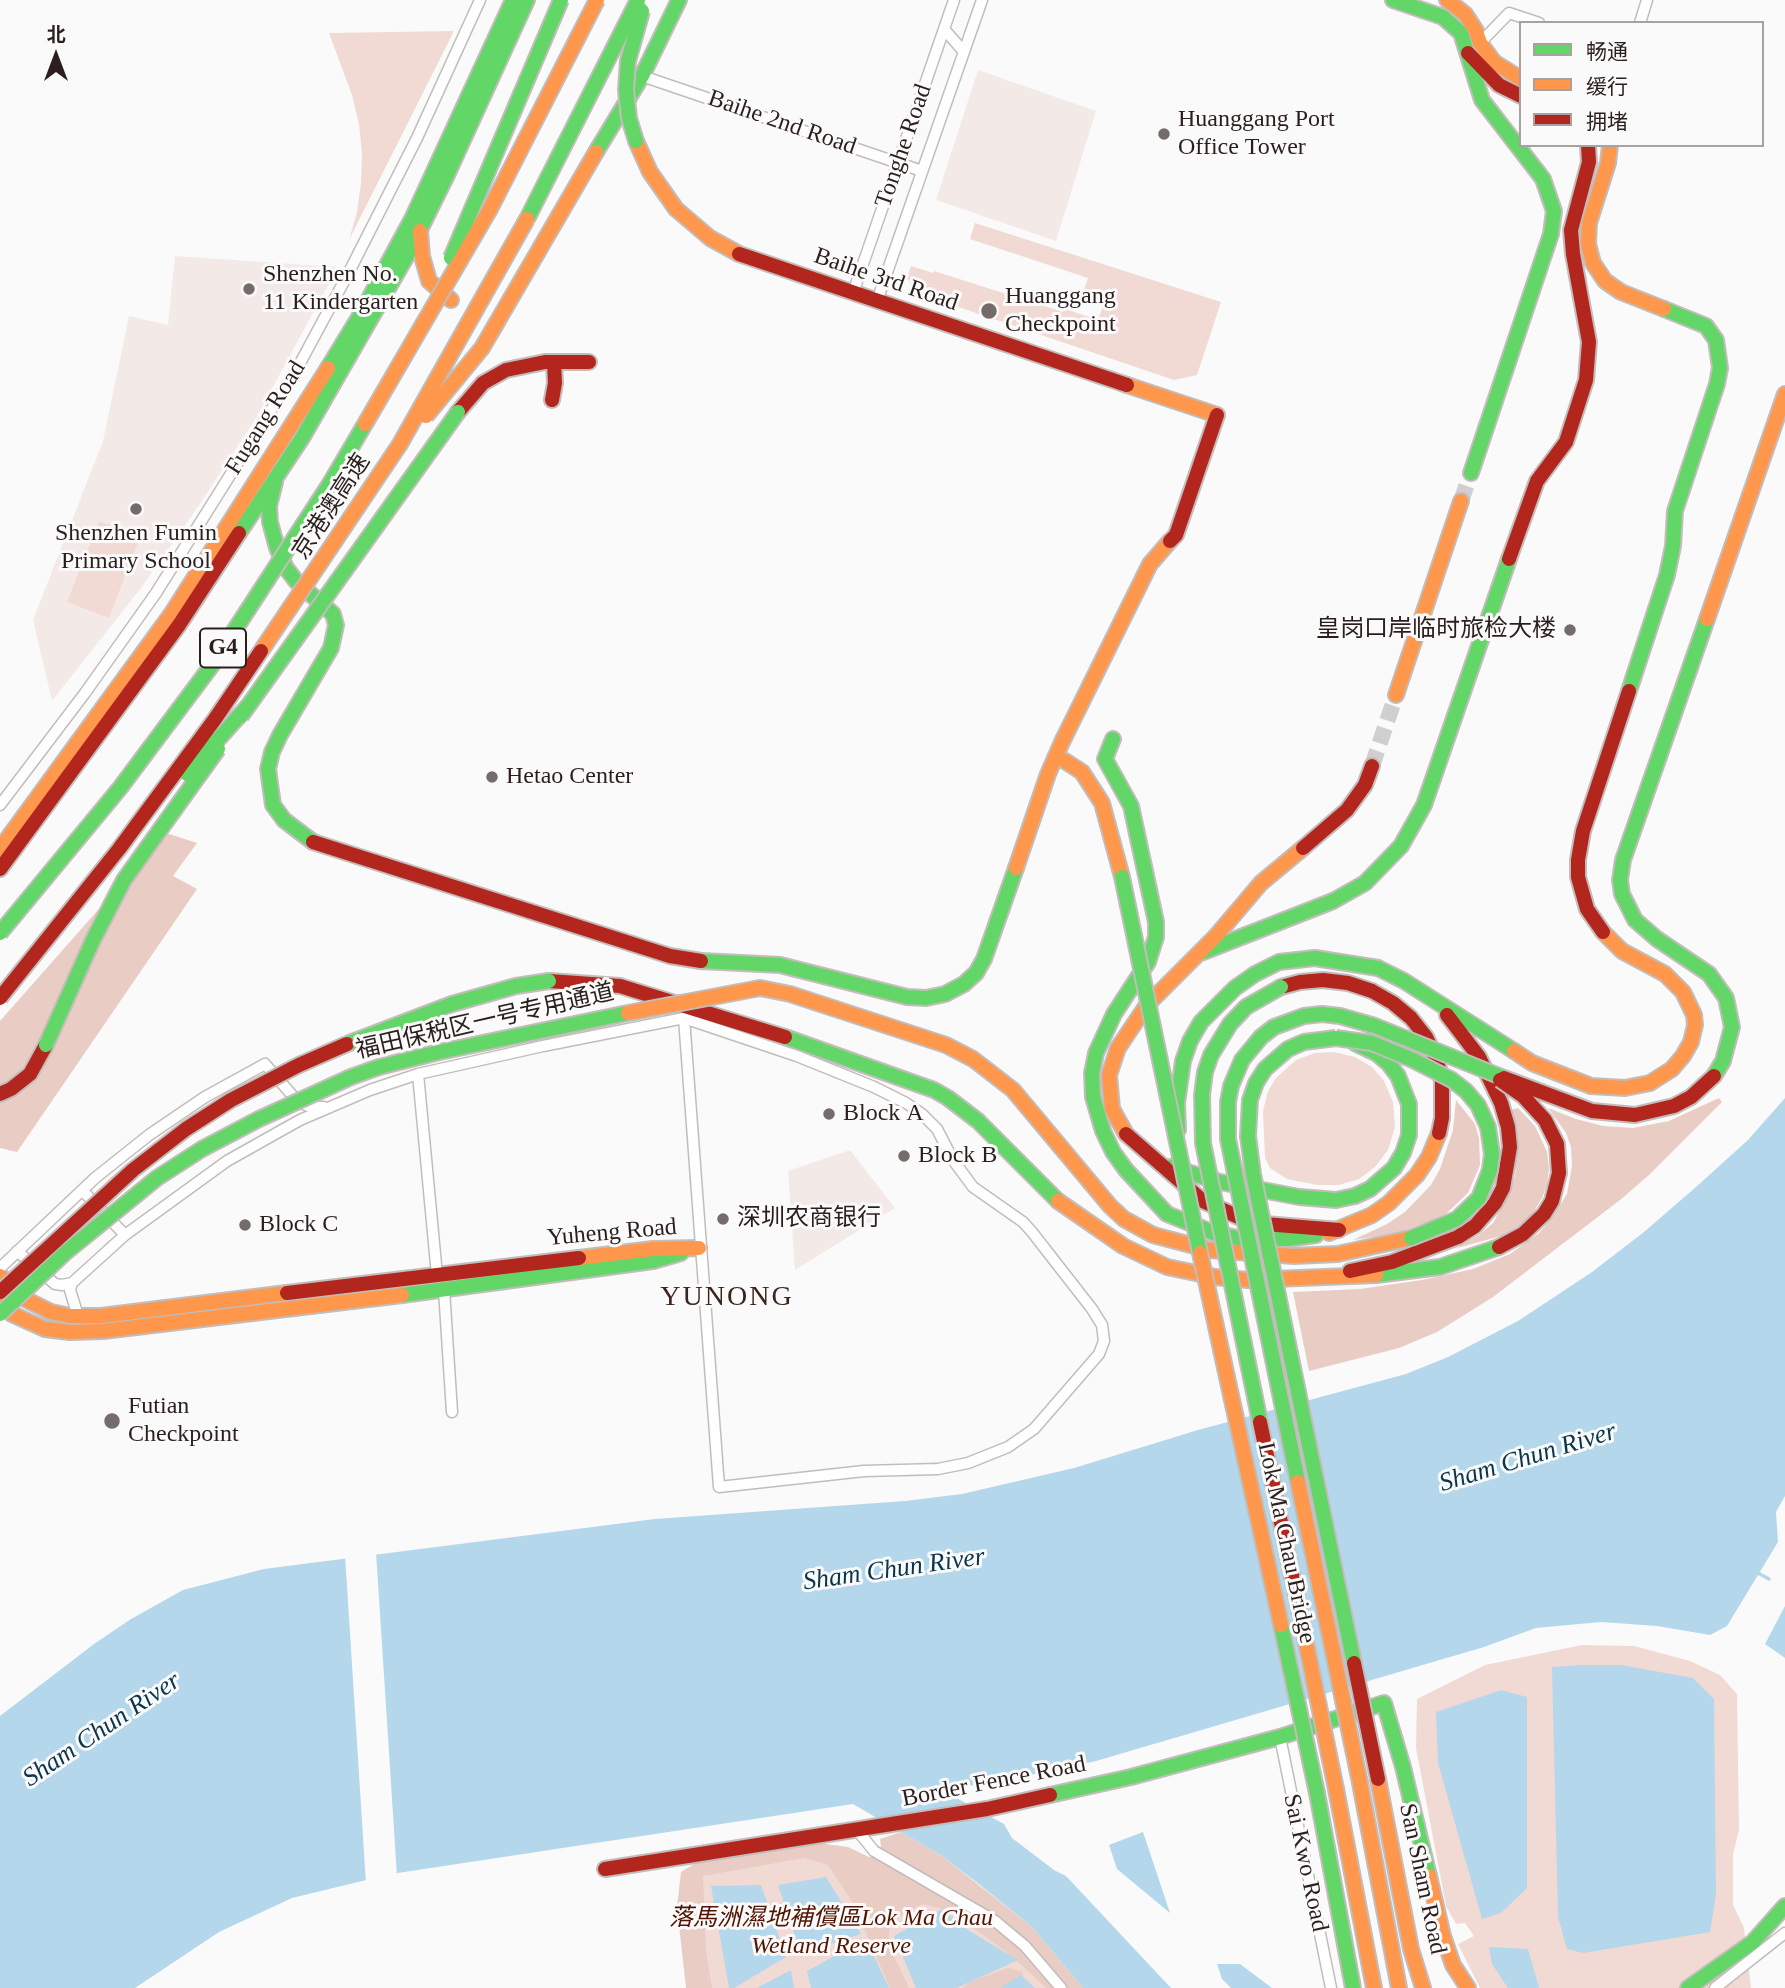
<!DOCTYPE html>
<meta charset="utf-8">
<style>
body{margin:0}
#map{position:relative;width:1785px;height:1988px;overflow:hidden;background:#fafafa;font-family:"Times New Roman","Noto Sans SC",serif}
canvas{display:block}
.legend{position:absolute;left:1519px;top:21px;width:245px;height:126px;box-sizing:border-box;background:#fafafa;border:2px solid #a7a2a1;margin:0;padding:9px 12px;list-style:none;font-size:21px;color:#2a1f1c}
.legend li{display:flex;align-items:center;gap:14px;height:35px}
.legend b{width:35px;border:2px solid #a7a2a1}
.north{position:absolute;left:21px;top:21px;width:70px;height:70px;-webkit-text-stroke:5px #fafafa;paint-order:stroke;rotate:0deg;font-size:19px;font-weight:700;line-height:28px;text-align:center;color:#2a1f1c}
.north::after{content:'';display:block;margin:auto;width:24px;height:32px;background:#2a1f1c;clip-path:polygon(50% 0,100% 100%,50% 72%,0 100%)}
</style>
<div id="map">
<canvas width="1785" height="1988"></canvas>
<ul class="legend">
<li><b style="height:9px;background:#63d668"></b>畅通</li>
<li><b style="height:9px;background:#ff974d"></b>缓行</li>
<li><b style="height:9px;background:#b3261e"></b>拥堵</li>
</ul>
<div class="north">北</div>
</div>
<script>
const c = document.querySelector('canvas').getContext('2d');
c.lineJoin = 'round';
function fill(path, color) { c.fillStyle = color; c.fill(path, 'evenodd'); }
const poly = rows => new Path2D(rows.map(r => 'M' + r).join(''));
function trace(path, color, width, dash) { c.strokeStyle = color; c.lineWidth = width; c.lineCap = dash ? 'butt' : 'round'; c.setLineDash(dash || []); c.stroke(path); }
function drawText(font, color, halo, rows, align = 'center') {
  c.font = font + ' "Times New Roman","Noto Sans SC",serif'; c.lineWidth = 6; c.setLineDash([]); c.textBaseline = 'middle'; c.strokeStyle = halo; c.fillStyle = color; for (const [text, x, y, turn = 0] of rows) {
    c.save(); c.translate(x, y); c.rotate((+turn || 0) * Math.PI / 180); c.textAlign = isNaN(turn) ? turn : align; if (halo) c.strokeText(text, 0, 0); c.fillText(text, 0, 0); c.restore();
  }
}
fill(poly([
 [978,70,1096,111,1056,241,936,200],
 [175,256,338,267,256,418,200,504,141,588,52,701,33,620,103,441,129,316,168,325],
 [850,1150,895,1208,795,1270,788,1171]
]), '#f3eae8');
fill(poly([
 [454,31,349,240,357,212,361,183,362,153,359,124,352,95,329,33],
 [975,223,1221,302,1197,375,1174,380,917,293,907,278,911,266,933,273,934,271,1063,312,1065,309,1098,320,1105,300,1083,293,1088,278,970,239],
 [99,521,140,537,109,618,67,602],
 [1334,1052,1355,1057,1372,1067,1384,1081,1393,1102,1395,1127,1388,1150,1375,1167,1359,1179,1339,1185,1317,1185,1287,1179,1270,1168,1265,1158,1263,1111,1268,1091,1276,1078,1296,1060,1315,1053],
 [1582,1645,1634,1646,1690,1661,1720,1675,1737,1694,1739,1830,1733,1854,1733,1905,1744,1928,1751,1988,1480,1988,1458,1944,1474,1936,1465,1923,1456,1924,1446,1906,1416,1748,1417,1699,1485,1665],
 [807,1857,975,1918,1051,1988,699,1988,696,1878,716,1872]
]), '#f1dad3');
fill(poly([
 [166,833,197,843,173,876,197,889,17,1152,0,1148,0,1021],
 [1719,1098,1722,1102,1649,1175,1620,1200,1493,1297,1437,1332,1399,1348,1309,1371,1293,1292,1360,1289,1422,1280,1473,1269,1510,1254,1539,1233,1552,1218,1567,1194,1572,1166,1571,1147,1566,1133,1548,1108,1576,1119,1603,1126,1633,1128,1669,1121],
 [1456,1100,1475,1124,1479,1138,1480,1165,1468,1193,1447,1213,1433,1220,1395,1234,1353,1240,1387,1224,1405,1212,1431,1185,1440,1169,1453,1130],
 [1518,1108,1535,1126,1547,1152,1549,1169,1547,1184,1542,1198,1533,1213,1520,1225,1501,1236,1457,1248,1480,1234,1493,1223,1509,1194,1515,1176,1517,1145,1511,1110],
 [901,1832,942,1856,1032,1927,1083,1988,1046,1988,1013,1957,950,1911,923,1904,906,1911,890,1926,888,1943,909,1988,890,1988,853,1903,828,1865,804,1858,703,1876,706,1951,712,1988,686,1988,677,1907,681,1872,702,1859,818,1843,848,1847,869,1857,882,1855,880,1839],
 [1008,1968,1023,1972,1020,1983,1012,1988,962,1988,970,1982]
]), '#e9ccc4');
fill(poly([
 [1785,1098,1785,1496,1776,1512,1778,1542,1727,1626,1710,1635,1657,1626,1601,1622,1536,1628,1484,1647,1096,1761,996,1782,942,1790,1004,1824,1012,1838,1054,1870,1066,1876,1171,1988,1083,1988,1032,1927,980,1885,942,1856,853,1804,391,1874,292,1898,219,1932,135,1988,0,1988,0,1716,94,1644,131,1619,183,1590,264,1569,655,1519,905,1501,962,1494,1074,1468,1198,1430,1406,1374,1448,1357,1518,1321,1592,1272,1644,1232,1696,1187,1748,1140],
 [1785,1606,1785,1658,1765,1644],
 [1581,1665,1621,1665,1693,1678,1714,1699,1716,1894,1710,1932,1583,1953,1567,1949,1558,1917,1552,1667],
 [1501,1690,1527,1697,1527,1888,1501,1913,1482,1919,1438,1763,1436,1712],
 [1143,1832,1170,1913,1117,1869,1109,1845],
 [826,1877,861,1934,801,1954,778,1885],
 [761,1885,786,1957,734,1988,729,1988,711,1886],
 [942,1909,968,1930,1018,1960,957,1988,916,1988,894,1936],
 [866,1939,889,1988,811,1988,807,1971],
 [1489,1947,1528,1949,1539,1988,1508,1988,1492,1964],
 [1217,1964,1240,1964,1272,1988,1231,1988,1222,1979],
 [791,1970,794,1988,757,1988],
 [1021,1975,1035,1988,1000,1988]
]), '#b4d7eb');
fill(poly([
 [376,1552,397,1876,366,1884,345,1555]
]), '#fafafa');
trace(poly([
 [1758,1573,1769,1579]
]), '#b4d7eb', 3.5);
trace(poly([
 [1461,501,1471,473],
 [1372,766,1396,695]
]), '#d0cece', 16, [16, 8]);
const street = poly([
 [1640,23,1647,0],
 [944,29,964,52],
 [1480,43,1509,13,1539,23],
 [642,76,922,171],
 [853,293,954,0],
 [877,301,982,0],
 [0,805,85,693,156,593,298,367,348,274,417,138,480,0],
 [418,1074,437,1275],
 [82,1190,125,1235],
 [17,1251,55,1284,62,1285,72,1283],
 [0,1268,95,1178,149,1135,205,1097,265,1064,298,1102,311,1107,324,1107],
 [444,1290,452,1412],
 [78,1316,70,1290,72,1283,125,1235,227,1161,300,1120,370,1090,418,1074,543,1046,684,1018,797,1056,874,1087,906,1103,922,1114,937,1129,953,1160,973,1187,1023,1222,1032,1232,1092,1309,1102,1325,1104,1341,1099,1354,1034,1429,1008,1447,968,1463,938,1469,864,1471,719,1487,684,1018],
 [1280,1737,1331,1988],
 [857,1830,874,1851,995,1921,1025,1946,1061,1988],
 [1715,1988,1785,1933]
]);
const fast = poly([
 [1393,0,1443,17,1461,33,1482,100,1543,179,1554,211,1551,234,1471,473],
 [596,152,642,76,679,0],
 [328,368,358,319,413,217,513,0],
 [275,482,269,506,270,522,277,548,286,568,296,581,333,614,336,625,331,648,280,735,272,752,268,769,273,805,284,820,313,842],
 [239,533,302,438,409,252,447,175,527,0],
 [1707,619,1623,860,1620,880,1622,894,1635,920,1657,939,1709,974,1726,998,1732,1027,1723,1061,1714,1076],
 [1629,691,1667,575,1673,546,1675,511,1717,384,1720,368,1716,340,1706,326,1664,309],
 [1113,739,1105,759,1131,806,1156,922,1156,937,1148,962,1114,1014,1096,1053,1092,1073,1093,1097,1103,1131,1113,1152,1126,1170,1167,1214,1214,1233,1237,1238,1287,1239,1316,1235],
 [1203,952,1333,901,1365,883,1401,846,1424,805,1509,559],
 [701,961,780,965,907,997,926,998,945,994,964,984,976,973,984,959,1016,868],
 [785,1037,934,1090,948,1098,978,1121,1058,1201],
 [1178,1130,1177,1103,1183,1061,1190,1041,1201,1022,1235,988,1255,974,1279,962,1315,958,1378,968,1404,981,1514,1051],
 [1171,1167,1220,1182,1299,1197,1336,1200,1355,1196,1370,1189,1394,1168,1403,1153,1409,1135,1409,1104,1398,1076,1389,1064,1376,1053,1355,1043],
 [1376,1275,1440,1267,1499,1247],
 [402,1295,653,1261,681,1253],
 [1317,1793,1353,1988],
 [1050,1795,1131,1777,1280,1737,1384,1703,1403,1767,1429,1876],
 [1688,1988,1753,1942,1785,1906]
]);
const slow = poly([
 [1447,0,1465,14,1476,31,1480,43,1494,62,1521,79],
 [636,141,650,172,676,209,710,238,739,254],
 [1610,145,1608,163,1589,223,1588,244,1593,263,1605,281,1621,292,1664,309],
 [420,231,422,256,429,281,451,300],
 [1127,385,1217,415],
 [1707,619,1785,394],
 [1396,695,1461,501],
 [1065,761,1082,772,1102,803,1122,877],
 [0,849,172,613,328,368],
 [1016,868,1048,774,1062,742,1150,564,1170,541],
 [1514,1051,1532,1063,1591,1086,1625,1088,1650,1083,1672,1069,1683,1056,1691,1042,1695,1025,1694,1015,1683,992,1665,974,1622,951,1603,932],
 [1126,1134,1112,1109,1109,1075,1118,1048,1147,1005,1216,936,1261,883,1303,848],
 [1058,1201,1123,1246,1167,1267,1215,1277,1248,1280,1376,1275],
 [1329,1233,1372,1215,1389,1203,1417,1175,1429,1157,1439,1133],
 [1153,1235,1210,1250,1294,1256,1338,1254,1411,1238],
 [579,1258,653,1249,699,1248],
 [0,1276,27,1300,51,1312,70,1316,101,1316,287,1293],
 [0,1303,12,1314,45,1329,70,1332,103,1331,402,1295],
 [1378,1779,1411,1949,1423,1988],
 [1360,1783,1399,1988],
 [1336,1789,1374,1988],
 [1429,1876,1443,1936,1453,1965,1468,1988]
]);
const jam = poly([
 [1468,53,1499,85,1521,96],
 [739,254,1127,385],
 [552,400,555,383,554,362],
 [458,412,483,383,506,370,545,362,589,362],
 [1170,541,1176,535,1217,415],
 [1509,559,1537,481,1566,442,1586,380,1589,342,1573,254,1571,230,1589,162,1588,145],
 [313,842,670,956,701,961],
 [1303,848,1347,810,1365,785,1372,766],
 [0,869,179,625,239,533],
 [1603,932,1587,909,1578,877,1578,860,1583,831,1629,691],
 [549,981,620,986,785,1037],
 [1281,987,1300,982,1323,980,1348,983,1372,991,1393,1003,1411,1018,1426,1037,1437,1061,1442,1081,1442,1118,1439,1133],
 [0,1094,11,1089,30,1074,46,1045],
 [1126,1134,1203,1201,1252,1223,1339,1230],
 [1350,1271,1392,1262,1458,1237,1475,1226,1495,1203,1503,1188,1510,1147,1508,1127,1501,1103,1479,1057,1447,1015],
 [287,1293,579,1258],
 [605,1869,987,1809,1050,1795]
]);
trace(street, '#c2bdbb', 13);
trace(fast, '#c2bdbb', 18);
trace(slow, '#c2bdbb', 18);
trace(jam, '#c2bdbb', 18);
trace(street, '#fefefe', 10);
trace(fast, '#63d668', 14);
trace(slow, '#ff974d', 14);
trace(jam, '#b3261e', 14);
const fastBridge = poly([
 [636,141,629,118,626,90,628,61,642,11],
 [527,219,638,0],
 [451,258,561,0],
 [241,716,458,412],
 [187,774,248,706],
 [1122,877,1200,1253],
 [0,933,120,788,212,665,329,485,365,424],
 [1336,1038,1372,1043,1413,1060,1452,1080,1466,1091,1478,1105,1488,1127,1492,1154,1490,1170,1479,1198,1457,1219,1411,1238],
 [1336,1038,1304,1042,1288,1049,1265,1069,1256,1083,1250,1100,1248,1136,1253,1174,1354,1663],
 [347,1044,452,1004,516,986,549,981],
 [46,1045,93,940,124,880,218,749],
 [0,1314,66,1252,157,1178,202,1149,259,1119,351,1077,379,1067,439,1052,628,1013],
 [1260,1422,1203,1143,1202,1095,1205,1072,1211,1055,1230,1024,1246,1007,1281,987],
 [1298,1482,1228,1139,1228,1102,1231,1086,1242,1060,1261,1037,1274,1027,1304,1016,1322,1014,1340,1016,1375,1026,1504,1078],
 [1281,1625,1317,1793]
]);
const slowBridge = poly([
 [426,416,482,348,596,152],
 [365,424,490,209,597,0],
 [261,651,400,444,527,219],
 [628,1013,760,988,790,994,946,1045,973,1059,1013,1090,1110,1206,1124,1219,1153,1235],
 [1200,1253,1281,1625],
 [1298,1482,1360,1783],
 [1305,1638,1336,1789]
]);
const jamBridge = poly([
 [0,998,119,849,215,719,261,651],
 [1504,1078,1592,1111,1635,1115,1674,1106,1691,1097,1714,1076],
 [1499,1247,1523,1234,1544,1214,1552,1201,1559,1173,1557,1144,1545,1120,1523,1096,1500,1080],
 [0,1292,133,1170,186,1129,231,1100,299,1065,347,1044],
 [1260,1422,1305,1638],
 [1354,1663,1378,1779]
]);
trace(fastBridge, '#c2bdbb', 18, []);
trace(slowBridge, '#c2bdbb', 18, []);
trace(jamBridge, '#c2bdbb', 18, []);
trace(fastBridge, '#63d668', 14);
trace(slowBridge, '#ff974d', 14);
trace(jamBridge, '#b3261e', 14);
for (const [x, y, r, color] of [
 [1164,134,7,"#736c6a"],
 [249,289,7,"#736c6a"],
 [989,311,9,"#736c6a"],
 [136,509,7,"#736c6a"],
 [1570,630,7,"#736c6a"],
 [492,777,7,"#736c6a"],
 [829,1114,7,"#736c6a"],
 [904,1156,7,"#736c6a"],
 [723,1219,7,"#736c6a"],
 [245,1225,7,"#736c6a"],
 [112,1421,9,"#736c6a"]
]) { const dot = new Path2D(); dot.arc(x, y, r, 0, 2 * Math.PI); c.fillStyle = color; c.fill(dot); trace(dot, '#fafafa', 2.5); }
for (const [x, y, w] of [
 [223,648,46]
]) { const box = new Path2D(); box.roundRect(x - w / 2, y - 19.5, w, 39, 5); c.fillStyle = '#fafafa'; c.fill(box); trace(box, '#2a1f1c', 2); }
drawText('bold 23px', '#2a1f1c', null, [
 ["G4",223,648]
]);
drawText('24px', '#2a1f1c', '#fafafa', [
 ["Huanggang Port",1178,120],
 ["Office Tower",1178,148],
 ["Shenzhen No.",263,275],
 ["11 Kindergarten",263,303],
 ["Huanggang",1005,297],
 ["Checkpoint",1005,325],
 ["Shenzhen Fumin",136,534,"center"],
 ["Primary School",136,562,"center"],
 ["皇岗口岸临时旅检大楼",1556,630,"right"],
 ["Hetao Center",506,777],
 ["Block A",843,1114],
 ["Block B",918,1156],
 ["深圳农商银行",737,1219],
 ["Block C",259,1225],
 ["Futian",128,1407],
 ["Checkpoint",128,1435]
], 'left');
drawText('24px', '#2a1f1c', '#fafafa', [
 ["Baihe 2nd Road",782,123,19],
 ["Tonghe Road",904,146,-71],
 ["Baihe 3rd Road",886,280,19],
 ["Fugang Road",266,418,-58],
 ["京港澳高速",332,507,-57],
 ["福田保税区一号专用通道",485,1022,-13],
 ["Yuheng Road",612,1233,-5],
 ["Lok Ma Chau Bridge",1286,1543,78],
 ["Border Fence Road",994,1782,-11],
 ["Sai Kwo Road",1305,1863,78],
 ["San Sham Road",1422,1879,78]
]);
drawText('italic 24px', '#511302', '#fafafa', [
 ["落馬洲濕地補償區Lok Ma Chau",831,1919],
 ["Wetland Reserve",831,1947]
]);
drawText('italic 26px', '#0b364a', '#fafafa', [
 ["Sham Chun River",1528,1458,-17],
 ["Sham Chun River",894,1570,-8],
 ["Sham Chun River",102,1730,-34]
]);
c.letterSpacing = '2px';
drawText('28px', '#3c251e', '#fafafa', [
 ["YUNONG",727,1298]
]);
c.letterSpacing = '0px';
</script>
